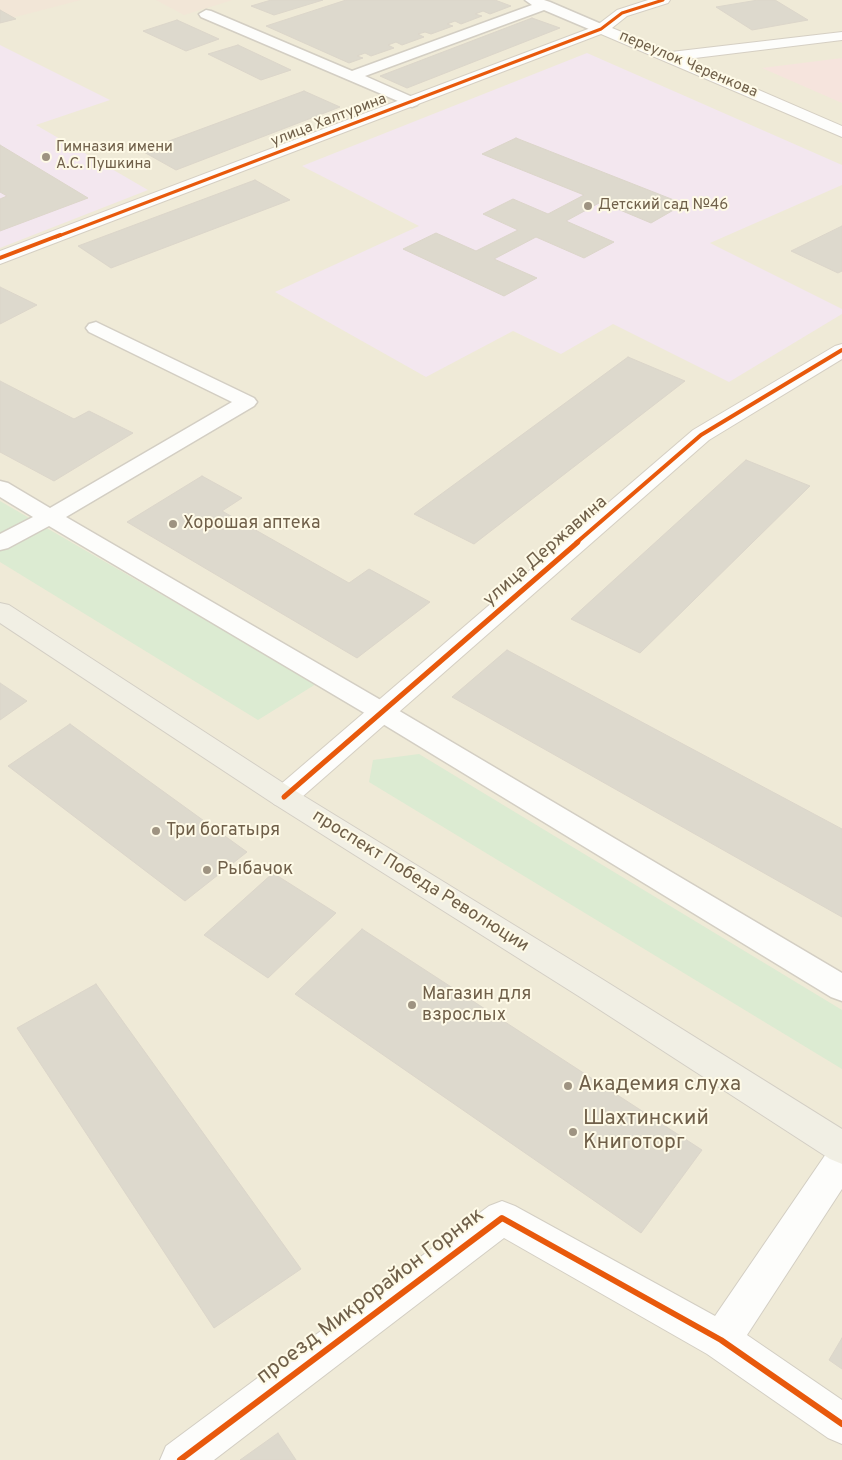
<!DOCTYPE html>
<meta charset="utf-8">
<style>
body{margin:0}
canvas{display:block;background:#f4f2e7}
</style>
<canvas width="842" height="1460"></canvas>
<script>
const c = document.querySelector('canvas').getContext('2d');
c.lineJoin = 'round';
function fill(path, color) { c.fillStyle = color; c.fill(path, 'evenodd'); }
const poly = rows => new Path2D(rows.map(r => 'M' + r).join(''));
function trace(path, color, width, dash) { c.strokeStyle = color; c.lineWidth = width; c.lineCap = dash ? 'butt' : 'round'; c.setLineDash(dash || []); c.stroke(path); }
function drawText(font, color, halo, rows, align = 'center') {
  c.font = font + ' Overpass,sans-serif'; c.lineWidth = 4; c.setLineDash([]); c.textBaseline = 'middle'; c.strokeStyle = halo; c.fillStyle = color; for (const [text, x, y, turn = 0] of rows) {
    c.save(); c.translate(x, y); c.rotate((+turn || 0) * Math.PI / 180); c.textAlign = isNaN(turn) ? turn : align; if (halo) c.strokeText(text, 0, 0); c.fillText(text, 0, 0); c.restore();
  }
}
fill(poly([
 [0,0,842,0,842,1460,0,1460]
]), '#efead7');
fill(poly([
 [0,0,81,0,0,21],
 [156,0,233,0,184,15]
]), '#f2e6d7');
fill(poly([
 [0,45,110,100,36,125,148,190,0,248],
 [587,53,842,165,842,185,710,243,842,309,842,314,729,382,613,324,561,354,513,331,426,377,275,292,419,226,302,166]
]), '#f3e7ef');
fill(poly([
 [842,58,842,103,762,68]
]), '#f6e4dd');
fill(poly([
 [0,501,316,684,258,720,0,562],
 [419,754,842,1010,842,1069,369,782,373,760]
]), '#dcebd2');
const building = poly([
 [271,0,323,0,274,15,251,6,271,0],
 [346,0,495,0,511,6,490,14,483,11,475,14,482,16,461,24,455,21,447,24,453,26,431,34,425,32,418,34,424,37,402,45,396,42,388,45,394,48,371,56,365,53,357,56,363,58,349,63,266,26,346,0],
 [758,0,775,0,808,20,752,30,716,7,758,0],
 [0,10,16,19,0,23,0,10],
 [532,18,560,28,407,88,380,76,532,18],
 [177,20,219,39,186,51,143,31,177,20],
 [238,45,291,70,261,80,208,54,238,45],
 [304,91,340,107,176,170,142,151,304,91],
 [516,138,684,204,651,223,601,202,566,221,614,242,584,258,536,237,494,259,537,278,504,296,403,249,436,233,476,251,518,230,483,214,513,199,548,214,584,195,482,154,516,138],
 [0,145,88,198,0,231,0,199,7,196,0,192,0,145],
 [255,180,290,200,111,268,78,246,255,180],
 [842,226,842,271,838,273,791,251,842,226],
 [0,287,37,305,0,324,0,287],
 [628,357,685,381,474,544,414,514,628,357],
 [0,381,74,419,89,411,133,433,54,481,0,452,0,381],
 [746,460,810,486,640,653,571,619,746,460],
 [202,476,242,498,222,511,349,583,369,569,430,602,357,658,127,522,202,476],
 [507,650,842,829,842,917,452,697,507,650],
 [0,683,27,701,0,720,0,683],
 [70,724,247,852,185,901,8,766,70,724],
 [273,873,336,913,268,978,204,935,273,873],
 [362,929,702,1150,641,1233,295,994,362,929],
 [96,984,301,1269,214,1328,17,1028,96,984],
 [842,1338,842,1369,829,1360,842,1338],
 [278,1433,296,1460,240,1460,278,1433]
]);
fill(building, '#ddd9cd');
trace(building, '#dcd6ca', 1);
const lane = poly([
 [525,0,544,0,550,2,606,26,608,29,606,32,596,32,544,10,365,76,417,99,420,102,417,105,412,107,201,17,199,14,206,10,211,11,352,71,532,5,525,0],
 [96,322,254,398,257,402,254,406,66,517,391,706,842,973,842,1001,831,997,373,718,49,526,8,548,0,550,0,534,33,517,0,497,0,481,8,483,50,508,232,402,89,332,86,328,89,324,96,322]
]);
const street = poly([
 [842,1143,842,1189,747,1335,842,1400,842,1444,828,1438,707,1354,504,1238,214,1460,160,1460,166,1446,489,1206,502,1201,515,1206,715,1316,830,1148,842,1143]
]);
const secondary = poly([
 [648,0,670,0,668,3,627,16,612,28,671,52,842,32,842,40,687,59,842,126,842,137,601,34,0,264,0,251,596,26,617,10,648,0],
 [842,344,842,359,709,440,294,804,284,808,274,804,270,797,274,790,693,430,835,346,842,344]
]);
const primary = poly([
 [0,603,9,605,294,790,602,979,842,1129,842,1164,830,1159,580,997,274,804,0,623,0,603]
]);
trace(lane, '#d3cec3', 3);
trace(street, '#d3cec3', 2);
trace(secondary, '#d5cfc3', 2);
trace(primary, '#d3cec4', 2);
fill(lane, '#fdfdfb');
fill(street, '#fdfdfb');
fill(secondary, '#fdfdfb');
fill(primary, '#f1efe4');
trace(poly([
 [56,237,601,29,622,13,663,0]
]), '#e8590c', 3);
trace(poly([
 [0,258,60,235],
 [576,543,701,435,842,350]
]), '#e8590c', 4);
trace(poly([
 [284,797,578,542]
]), '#e8590c', 5);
trace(poly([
 [180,1460,502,1218,721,1340,842,1424]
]), '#e8590c', 6);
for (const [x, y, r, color] of [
 [46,157,5,"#9e9381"],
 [588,206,5,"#9e9381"],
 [173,524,5,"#9e9381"],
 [156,831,5,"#9e9381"],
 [207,870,5,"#9e9381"],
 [412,1005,5,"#9e9381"],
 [568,1086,5,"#9e9381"],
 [573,1132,5,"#9e9381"]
]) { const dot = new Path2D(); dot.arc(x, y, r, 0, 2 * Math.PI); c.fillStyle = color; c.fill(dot); trace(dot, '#fefae7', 2); }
drawText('15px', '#70604a', '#fefae7', [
 ["переулок Черенкова",688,65,23],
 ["улица Халтурина",329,121,-21]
]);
drawText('15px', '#70604a', '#fefae7', [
 ["Гимназия имени",56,148],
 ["А.С. Пушкина",56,165],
 ["Детский сад №46",598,206]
], 'left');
drawText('18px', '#70604a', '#fefae7', [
 ["Хорошая аптека",183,524],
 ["Три богатыря",166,831],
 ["Рыбачок",217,870],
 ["Магазин для",422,995],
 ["взрослых",422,1016]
], 'left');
drawText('18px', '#70604a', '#fefae7', [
 ["улица Державина",546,552,-41],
 ["проспект Победа Революции",420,882,32]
]);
drawText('21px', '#70604a', '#fefae7', [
 ["Академия слуха",578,1086],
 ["Шахтинский",583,1120],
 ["Книготорг",583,1144]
], 'left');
drawText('21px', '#70604a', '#fefae7', [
 ["проезд Микрорайон Горняк",371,1297,-37]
]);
</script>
